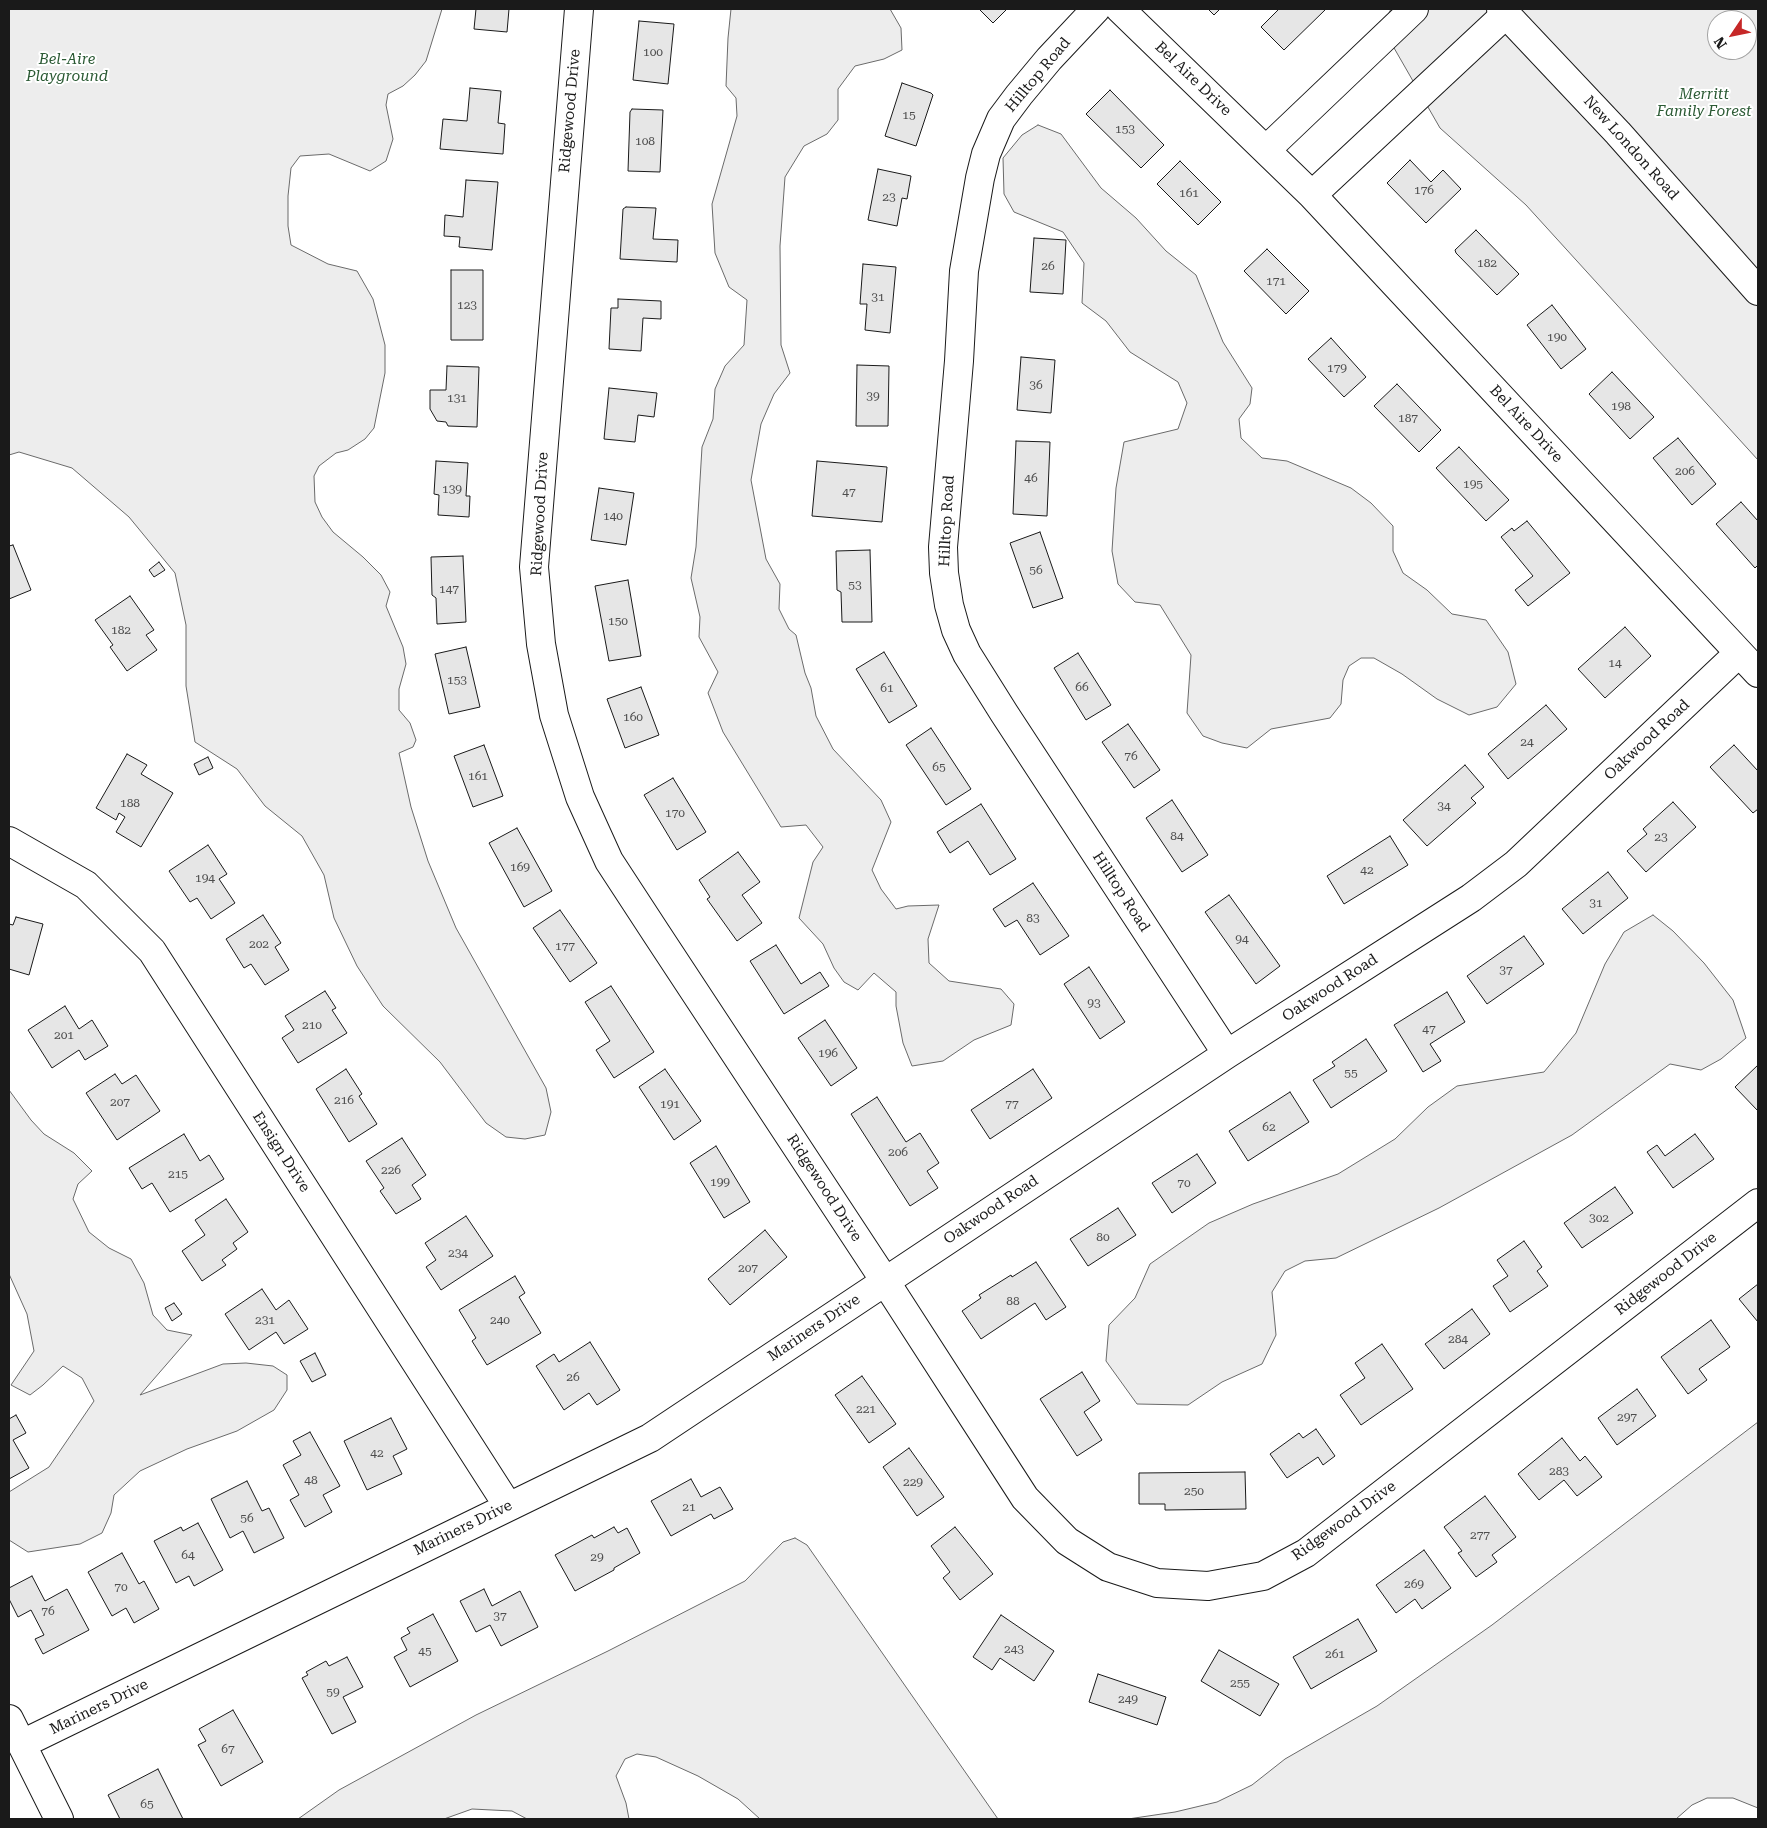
<!DOCTYPE html>
<style>
body{margin:0}
#map{position:relative;width:1767px;height:1828px;overflow:hidden;background:#fff;font-family:"Roboto Serif",serif}
canvas{display:block}
.frame{position:absolute;inset:0;border:10px solid #1a1a1a;pointer-events:none}
.north{position:absolute;left:1707px;top:10px;width:50px;height:50px;box-sizing:border-box;background:#fff;border:1px solid #a3a3a3;border-radius:50%;rotate:236deg;font-size:14px;font-weight:700;line-height:20px;text-align:center;color:#1a1a1a}
.north::after{content:'';display:block;margin:auto;width:18px;height:22px;background:#c62828;clip-path:polygon(50% 0,100% 100%,50% 72%,0 100%)}
</style>
<div id="map">
<canvas width="1767" height="1828"></canvas>
<div class="frame"></div>
<div class="north">N</div>
</div>
<script>
const c = document.querySelector('canvas').getContext('2d');
c.lineJoin = 'round';
function fill(path, color) { c.fillStyle = color; c.fill(path, 'evenodd'); }
const poly = rows => new Path2D(rows.map(r => 'M' + r).join(''));
function trace(path, color, width, dash) { c.strokeStyle = color; c.lineWidth = width; c.lineCap = dash ? 'butt' : 'round'; c.setLineDash(dash || []); c.stroke(path); }
function drawText(font, color, halo, rows, align = 'center') {
  c.font = font + ' "Roboto Serif",serif'; c.lineWidth = 4; c.setLineDash([]); c.textBaseline = 'middle'; c.strokeStyle = halo; c.fillStyle = color; for (const [text, x, y, turn = 0] of rows) {
    c.save(); c.translate(x, y); c.rotate((+turn || 0) * Math.PI / 180); c.textAlign = isNaN(turn) ? turn : align; if (halo) c.strokeText(text, 0, 0); c.fillText(text, 0, 0); c.restore();
  }
}
const green = poly([
 [9,9,442,9,426,61,415,75,403,86,388,94,386,105,393,139,386,161,370,171,329,154,300,156,291,168,288,196,288,226,291,245,328,264,357,271,373,299,385,345,385,373,374,428,365,439,348,450,336,453,319,466,314,476,315,502,322,517,333,532,363,557,381,575,390,592,386,606,403,647,406,664,399,689,399,710,410,723,416,740,413,747,399,753,411,807,428,861,456,928,546,1088,551,1112,545,1135,525,1139,506,1137,486,1123,440,1062,383,1006,357,966,334,918,324,875,302,836,265,806,237,769,195,742,186,686,186,625,175,573,129,517,72,468,19,452,9,455,9,9],
 [731,9,890,9,901,28,902,50,884,59,855,66,838,89,838,120,827,134,804,146,785,177,780,246,781,345,790,373,774,394,761,424,751,480,766,559,780,584,779,609,789,629,796,635,805,673,811,688,816,716,833,749,881,800,891,822,872,870,881,889,896,909,908,906,939,905,928,939,929,963,949,981,1001,989,1014,1004,1011,1025,974,1040,943,1061,912,1066,903,1043,896,1006,896,992,874,973,858,990,844,982,834,968,823,944,799,918,813,862,823,847,806,825,781,827,723,732,708,693,718,672,699,637,700,617,691,578,696,547,702,447,713,419,715,389,725,366,744,345,747,300,729,287,715,253,712,204,737,116,736,98,726,86,728,38,731,9],
 [1391,9,1758,9,1758,460,1526,205,1440,128,1382,27,1391,9],
 [1717,20,1747,20,1747,50,1717,50,1717,20],
 [1038,125,1061,134,1101,188,1136,218,1166,251,1196,275,1223,342,1252,388,1250,404,1239,419,1241,438,1262,458,1287,461,1351,488,1371,503,1393,526,1393,551,1403,573,1427,590,1452,614,1486,620,1508,652,1516,684,1497,707,1469,715,1437,699,1402,674,1374,658,1361,658,1349,666,1343,680,1341,704,1330,718,1271,729,1247,748,1222,743,1203,736,1187,713,1191,655,1160,605,1135,602,1118,584,1112,551,1116,488,1124,442,1178,429,1187,403,1178,382,1130,352,1106,321,1082,303,1084,263,1063,232,1014,212,1004,194,1003,158,1022,135,1038,125],
 [1653,915,1673,931,1704,963,1733,1000,1746,1038,1721,1059,1701,1070,1670,1064,1572,1135,1439,1208,1336,1258,1305,1261,1285,1271,1272,1292,1276,1335,1262,1364,1222,1382,1188,1405,1137,1404,1106,1361,1109,1325,1135,1298,1150,1264,1209,1223,1253,1204,1338,1174,1395,1139,1428,1107,1457,1086,1544,1072,1576,1033,1605,964,1624,932,1653,915],
 [9,1090,31,1120,44,1134,74,1153,92,1171,78,1184,73,1199,89,1232,109,1248,131,1259,144,1283,153,1315,167,1330,192,1335,140,1395,223,1364,246,1363,273,1366,287,1375,287,1390,274,1410,237,1431,187,1449,140,1471,114,1495,111,1513,102,1533,80,1544,28,1552,9,1540,9,1492,49,1467,94,1401,82,1378,63,1366,43,1385,30,1395,11,1385,34,1351,27,1314,9,1274,9,1090],
 [1758,1422,1758,1808,1733,1798,1707,1798,1692,1805,1676,1819,1128,1819,1175,1812,1217,1802,1252,1785,1285,1759,1377,1706,1492,1625,1758,1422],
 [795,1538,807,1545,998,1819,760,1819,738,1799,698,1776,656,1757,637,1754,625,1759,616,1776,626,1803,629,1819,527,1819,512,1811,472,1809,444,1819,298,1819,339,1790,476,1715,608,1651,745,1581,783,1542,795,1538]
]);
fill(green, '#ededed');
trace(green, '#6a6a6a', 1);
const building = poly([
 [476,9,509,9,507,32,474,29,476,9],
 [979,9,1007,9,993,23,979,9],
 [1208,9,1220,9,1214,15,1208,9],
 [1279,9,1326,9,1284,50,1261,27,1279,9],
 [639,21,674,24,668,84,633,80,639,21],
 [902,83,931,93,933,95,916,146,885,136,902,83],
 [470,88,501,91,498,123,505,124,503,154,440,149,443,119,467,121,470,88],
 [1110,90,1164,145,1141,168,1086,114,1110,90],
 [632,109,663,110,660,172,628,171,630,112,632,109],
 [1410,160,1431,182,1443,170,1461,189,1426,223,1387,183,1410,160],
 [1180,161,1221,202,1198,225,1157,184,1180,161],
 [878,169,911,176,907,199,902,198,897,226,868,220,878,169],
 [466,180,498,182,492,250,459,247,460,237,444,236,445,215,463,217,466,180],
 [626,207,656,208,653,239,678,240,677,262,620,259,623,209,626,207],
 [1476,230,1519,274,1497,295,1456,253,1455,250,1476,230],
 [1034,238,1066,240,1063,294,1030,292,1034,238],
 [1267,249,1309,291,1286,314,1244,271,1267,249],
 [863,264,896,267,890,333,865,330,867,304,860,304,863,264],
 [451,270,483,270,483,340,451,340,451,270],
 [618,299,661,301,661,319,643,318,641,351,609,349,611,308,618,308,618,299],
 [1552,305,1586,349,1561,369,1527,325,1552,305],
 [1331,338,1366,377,1344,397,1308,359,1331,338],
 [1021,357,1055,360,1051,413,1017,410,1021,357],
 [857,365,889,366,888,426,856,426,857,365],
 [447,366,479,367,477,427,448,426,446,422,437,421,430,409,430,390,446,390,447,366],
 [1612,372,1654,417,1630,439,1589,394,1612,372],
 [1397,384,1441,430,1419,452,1374,406,1397,384],
 [609,388,657,393,654,417,638,415,635,442,604,439,609,388],
 [1678,438,1716,484,1692,505,1653,458,1678,438],
 [1016,441,1050,442,1047,516,1013,514,1016,441],
 [1459,447,1509,500,1486,521,1436,468,1459,447],
 [436,461,468,463,466,496,470,496,469,517,438,515,439,495,434,494,436,461],
 [817,461,887,467,882,522,812,516,817,461],
 [599,488,634,493,626,545,591,540,599,488],
 [1741,502,1758,521,1758,565,1755,568,1716,524,1741,502],
 [1527,521,1570,573,1528,606,1515,590,1533,576,1501,537,1512,528,1514,531,1527,521],
 [1040,532,1063,598,1033,608,1010,543,1040,532],
 [13,545,31,590,9,599,9,546,13,545],
 [870,550,872,622,842,622,841,592,837,590,836,551,870,550],
 [463,556,466,622,437,624,436,598,432,595,431,557,463,556],
 [159,562,165,570,154,577,149,570,159,562],
 [628,580,641,656,609,661,595,586,628,580],
 [130,596,154,630,146,635,157,650,127,671,110,647,113,645,95,620,130,596],
 [1625,627,1651,656,1605,698,1578,669,1625,627],
 [466,647,480,707,449,714,435,654,466,647],
 [884,652,917,706,889,723,856,669,884,652],
 [1078,653,1111,705,1086,720,1054,668,1078,653],
 [641,687,659,735,625,748,607,699,641,687],
 [1546,705,1567,729,1508,779,1488,754,1546,705],
 [1128,724,1160,770,1134,788,1102,742,1128,724],
 [931,728,971,789,946,805,906,745,931,728],
 [484,745,503,796,473,807,454,756,484,745],
 [1734,745,1758,771,1758,809,1753,813,1710,767,1734,745],
 [127,754,147,765,141,774,173,793,141,847,116,832,125,817,119,813,116,820,96,808,127,754],
 [208,757,213,768,199,775,194,764,208,757],
 [1465,765,1484,787,1471,798,1476,803,1427,846,1403,820,1465,765],
 [673,778,706,832,677,850,644,795,673,778],
 [1172,800,1208,855,1182,872,1146,818,1172,800],
 [1673,802,1696,827,1646,872,1627,851,1647,834,1643,829,1673,802],
 [981,804,1016,859,990,875,968,841,950,853,937,832,981,804],
 [517,828,552,891,524,907,489,843,517,828],
 [1390,836,1408,865,1344,904,1327,876,1390,836],
 [208,845,227,874,219,879,235,903,211,919,197,898,190,902,169,871,208,845],
 [738,852,760,882,742,895,762,923,737,941,707,899,710,897,699,880,738,852],
 [1608,872,1628,898,1583,934,1562,909,1608,872],
 [1033,883,1069,936,1040,955,1017,920,1005,927,993,909,1033,883],
 [1229,895,1280,966,1256,984,1205,912,1229,895],
 [560,910,597,963,570,982,533,928,560,910],
 [263,915,281,943,275,947,289,970,265,985,251,964,244,968,226,939,263,915],
 [16,917,43,924,29,975,9,969,9,924,13,925,16,917],
 [1524,936,1544,964,1487,1004,1467,976,1524,936],
 [776,945,801,984,820,972,829,986,784,1014,750,961,776,945],
 [1089,967,1125,1022,1100,1039,1064,984,1089,967],
 [611,986,654,1052,614,1078,596,1050,610,1041,585,1002,611,986],
 [325,991,336,1008,332,1010,347,1033,298,1063,282,1038,294,1030,285,1016,325,991],
 [1447,992,1465,1022,1430,1044,1441,1061,1423,1072,1394,1025,1447,992],
 [65,1006,79,1029,92,1020,108,1046,85,1060,79,1050,52,1068,28,1030,65,1006],
 [825,1020,857,1068,831,1086,798,1038,825,1020],
 [1366,1039,1387,1071,1331,1108,1313,1080,1335,1066,1332,1062,1366,1039],
 [1758,1065,1758,1111,1735,1087,1758,1065],
 [346,1069,362,1094,359,1096,377,1124,349,1142,316,1089,346,1069],
 [665,1069,701,1121,674,1140,639,1087,665,1069],
 [1033,1069,1052,1098,990,1139,971,1110,1033,1069],
 [115,1074,122,1084,136,1075,160,1111,117,1140,86,1093,115,1074],
 [1290,1092,1309,1122,1248,1161,1229,1131,1290,1092],
 [877,1097,906,1142,920,1133,939,1163,927,1171,938,1188,910,1206,851,1114,877,1097],
 [184,1134,200,1161,209,1155,224,1179,170,1212,152,1183,142,1189,129,1168,184,1134],
 [1695,1134,1714,1159,1673,1188,1647,1152,1657,1145,1665,1156,1695,1134],
 [402,1138,426,1175,412,1185,421,1199,396,1214,380,1191,384,1188,366,1161,402,1138],
 [716,1146,750,1202,724,1218,690,1163,716,1146],
 [1197,1154,1216,1183,1172,1213,1152,1183,1197,1154],
 [1615,1187,1633,1213,1582,1248,1564,1223,1615,1187],
 [226,1199,248,1232,233,1243,237,1249,222,1260,226,1265,202,1281,182,1251,205,1235,195,1220,226,1199],
 [1118,1208,1136,1235,1088,1266,1070,1239,1118,1208],
 [466,1216,493,1256,441,1290,426,1267,436,1260,425,1243,466,1216],
 [765,1230,787,1257,730,1305,708,1279,765,1230],
 [1524,1241,1542,1267,1537,1271,1548,1286,1510,1312,1493,1286,1508,1276,1497,1260,1524,1241],
 [1036,1262,1066,1307,1046,1320,1035,1303,981,1339,962,1311,981,1298,979,1295,1011,1275,1012,1277,1036,1262],
 [515,1276,525,1293,519,1297,541,1333,487,1365,472,1341,476,1338,459,1310,515,1276],
 [1758,1284,1758,1322,1739,1299,1758,1284],
 [262,1289,276,1310,289,1300,308,1329,284,1344,276,1332,249,1350,225,1314,262,1289],
 [174,1303,182,1314,172,1321,165,1308,174,1303],
 [1472,1309,1490,1334,1444,1369,1425,1344,1472,1309],
 [1711,1320,1730,1347,1699,1369,1707,1380,1688,1394,1661,1357,1711,1320],
 [590,1342,620,1390,597,1405,589,1393,564,1410,536,1366,554,1354,559,1362,590,1342],
 [1382,1344,1413,1389,1361,1425,1340,1395,1365,1378,1355,1363,1382,1344],
 [315,1353,326,1375,312,1382,300,1361,315,1353],
 [1082,1372,1100,1401,1084,1412,1102,1440,1077,1456,1040,1399,1082,1372],
 [862,1376,896,1424,869,1443,835,1395,862,1376],
 [1637,1389,1656,1416,1617,1445,1598,1418,1637,1389],
 [16,1415,26,1433,13,1440,29,1468,9,1479,9,1419,16,1415],
 [391,1418,407,1449,393,1456,402,1474,367,1490,344,1441,391,1418],
 [1316,1429,1335,1456,1323,1465,1318,1457,1287,1478,1270,1454,1299,1433,1303,1438,1316,1429],
 [310,1432,340,1486,323,1495,332,1512,305,1527,290,1500,299,1495,283,1465,301,1455,293,1441,310,1432],
 [1562,1438,1580,1461,1585,1456,1602,1477,1577,1496,1564,1480,1539,1500,1518,1474,1562,1438],
 [909,1448,944,1497,917,1516,883,1467,909,1448],
 [1245,1472,1246,1509,1165,1510,1165,1504,1139,1504,1139,1473,1245,1472],
 [691,1479,701,1497,720,1487,733,1509,714,1519,711,1514,671,1536,651,1501,691,1479],
 [247,1481,262,1511,269,1508,284,1538,254,1553,243,1531,230,1538,211,1499,247,1481],
 [1485,1496,1516,1537,1492,1555,1497,1562,1476,1577,1458,1553,1462,1551,1444,1527,1485,1496],
 [198,1523,223,1570,194,1586,189,1576,176,1583,154,1541,181,1527,183,1531,198,1523],
 [614,1527,618,1533,627,1528,640,1553,614,1568,614,1570,575,1591,555,1555,592,1535,594,1538,614,1527],
 [955,1527,993,1574,960,1600,943,1578,950,1572,931,1546,955,1527],
 [1424,1550,1451,1588,1422,1609,1415,1599,1396,1613,1376,1585,1424,1550],
 [122,1553,139,1584,144,1581,159,1609,134,1623,126,1608,112,1616,88,1572,122,1553],
 [32,1576,45,1601,67,1589,89,1630,43,1654,35,1639,44,1635,31,1610,18,1617,9,1599,9,1588,32,1576],
 [484,1589,492,1606,520,1591,538,1627,501,1646,490,1625,476,1632,460,1601,484,1589],
 [433,1614,458,1661,410,1687,394,1657,407,1650,401,1638,410,1633,407,1628,433,1614],
 [1001,1615,1054,1651,1034,1681,1000,1658,992,1670,973,1657,1001,1615],
 [1358,1619,1377,1651,1311,1689,1293,1657,1358,1619],
 [1219,1650,1279,1684,1260,1716,1201,1681,1219,1650],
 [347,1657,363,1687,343,1697,356,1722,332,1734,302,1678,308,1675,306,1672,326,1661,329,1666,347,1657],
 [1098,1674,1166,1697,1157,1725,1089,1702,1098,1674],
 [233,1710,263,1762,221,1786,198,1745,206,1741,199,1729,233,1710],
 [158,1769,183,1819,120,1819,108,1795,158,1769]
]);
fill(building, '#e6e6e6');
trace(building, '#1a1a1a', 1);
const minor = poly([
 [579,9,534,567,541,644,554,715,580,797,609,861,656,933,885,1281,1025,1498,1067,1541,1108,1567,1157,1583,1208,1586,1263,1576,1306,1553,1758,1203],
 [1096,9,1049,59,1019,95,1001,119,986,154,980,178,964,271,959,361,943,547,944,573,949,605,956,630,967,654,1004,713,1227,1054],
 [1120,9,1312,195,1758,673],
 [1266,150,1414,9],
 [1312,195,1506,14],
 [9,841,86,885,152,951,508,1506],
 [9,1719,59,1819],
 [22,1744,650,1438,1227,1054,1471,898,1516,864,1739,653]
]);
const major = poly([
 [1501,9,1618,133,1758,291]
]);
trace(minor, '#1a1a1a', 30);
trace(major, '#1a1a1a', 30);
trace(minor, '#fff', 28);
trace(major, '#fff', 28);
drawText('12px', '#4d4d4d', null, [
 ["100",653,52],
 ["15",909,115],
 ["153",1125,129],
 ["108",645,141],
 ["176",1424,190],
 ["161",1189,193],
 ["23",889,197],
 ["182",1487,263],
 ["26",1048,266],
 ["171",1276,281],
 ["31",878,297],
 ["123",467,305],
 ["190",1557,337],
 ["179",1337,368],
 ["36",1036,385],
 ["39",873,396],
 ["131",457,398],
 ["198",1621,406],
 ["187",1408,418],
 ["206",1685,471],
 ["46",1031,478],
 ["195",1473,484],
 ["139",452,489],
 ["47",849,492],
 ["140",613,516],
 ["56",1036,570],
 ["53",855,585],
 ["147",449,589],
 ["150",618,621],
 ["182",121,630],
 ["14",1615,663],
 ["153",457,680],
 ["66",1082,687],
 ["61",887,688],
 ["160",633,717],
 ["24",1527,742],
 ["76",1131,756],
 ["65",939,767],
 ["161",478,776],
 ["188",130,803],
 ["34",1444,806],
 ["170",675,813],
 ["84",1177,836],
 ["23",1661,837],
 ["169",520,867],
 ["42",1367,870],
 ["194",205,878],
 ["31",1596,903],
 ["83",1033,918],
 ["94",1242,939],
 ["202",259,944],
 ["177",565,946],
 ["37",1506,970],
 ["93",1094,1003],
 ["210",312,1025],
 ["47",1429,1029],
 ["201",64,1035],
 ["196",828,1053],
 ["55",1351,1073],
 ["216",344,1100],
 ["207",120,1102],
 ["191",670,1104],
 ["77",1012,1104],
 ["62",1269,1127],
 ["206",898,1152],
 ["226",391,1170],
 ["215",178,1174],
 ["199",720,1182],
 ["70",1184,1183],
 ["302",1599,1218],
 ["80",1103,1237],
 ["234",458,1253],
 ["207",748,1268],
 ["88",1013,1301],
 ["231",265,1320],
 ["240",500,1320],
 ["284",1458,1339],
 ["26",573,1377],
 ["221",866,1409],
 ["297",1627,1417],
 ["42",377,1453],
 ["283",1559,1471],
 ["48",311,1480],
 ["229",913,1482],
 ["250",1194,1491],
 ["21",689,1507],
 ["56",247,1518],
 ["277",1480,1535],
 ["64",188,1555],
 ["29",597,1557],
 ["269",1414,1584],
 ["70",121,1587],
 ["76",48,1611],
 ["37",500,1616],
 ["243",1014,1649],
 ["45",425,1651],
 ["261",1335,1654],
 ["255",1240,1683],
 ["59",333,1692],
 ["249",1128,1699],
 ["67",228,1749],
 ["65",147,1804]
]);
drawText('italic 15px', '#2b5a34', '#fff', [
 ["Bel-Aire",67,60],
 ["Playground",67,77],
 ["Merritt",1704,95],
 ["Family Forest",1704,112]
]);
drawText('15px', '#1a1a1a', '#fff', [
 ["Hilltop Road",1038,75,-50],
 ["Bel Aire Drive",1193,79,44],
 ["Ridgewood Drive",570,111,-85],
 ["New London Road",1631,148,48],
 ["Bel Aire Drive",1526,424,47],
 ["Ridgewood Drive",540,514,-87],
 ["Hilltop Road",947,521,-87],
 ["Oakwood Road",1647,740,-43],
 ["Hilltop Road",1121,892,57],
 ["Oakwood Road",1330,988,-33],
 ["Ensign Drive",281,1152,57],
 ["Ridgewood Drive",824,1188,57],
 ["Oakwood Road",991,1210,-34],
 ["Ridgewood Drive",1666,1274,-38],
 ["Mariners Drive",814,1328,-34],
 ["Ridgewood Drive",1344,1521,-36],
 ["Mariners Drive",463,1528,-26],
 ["Mariners Drive",99,1707,-26]
]);
</script>
